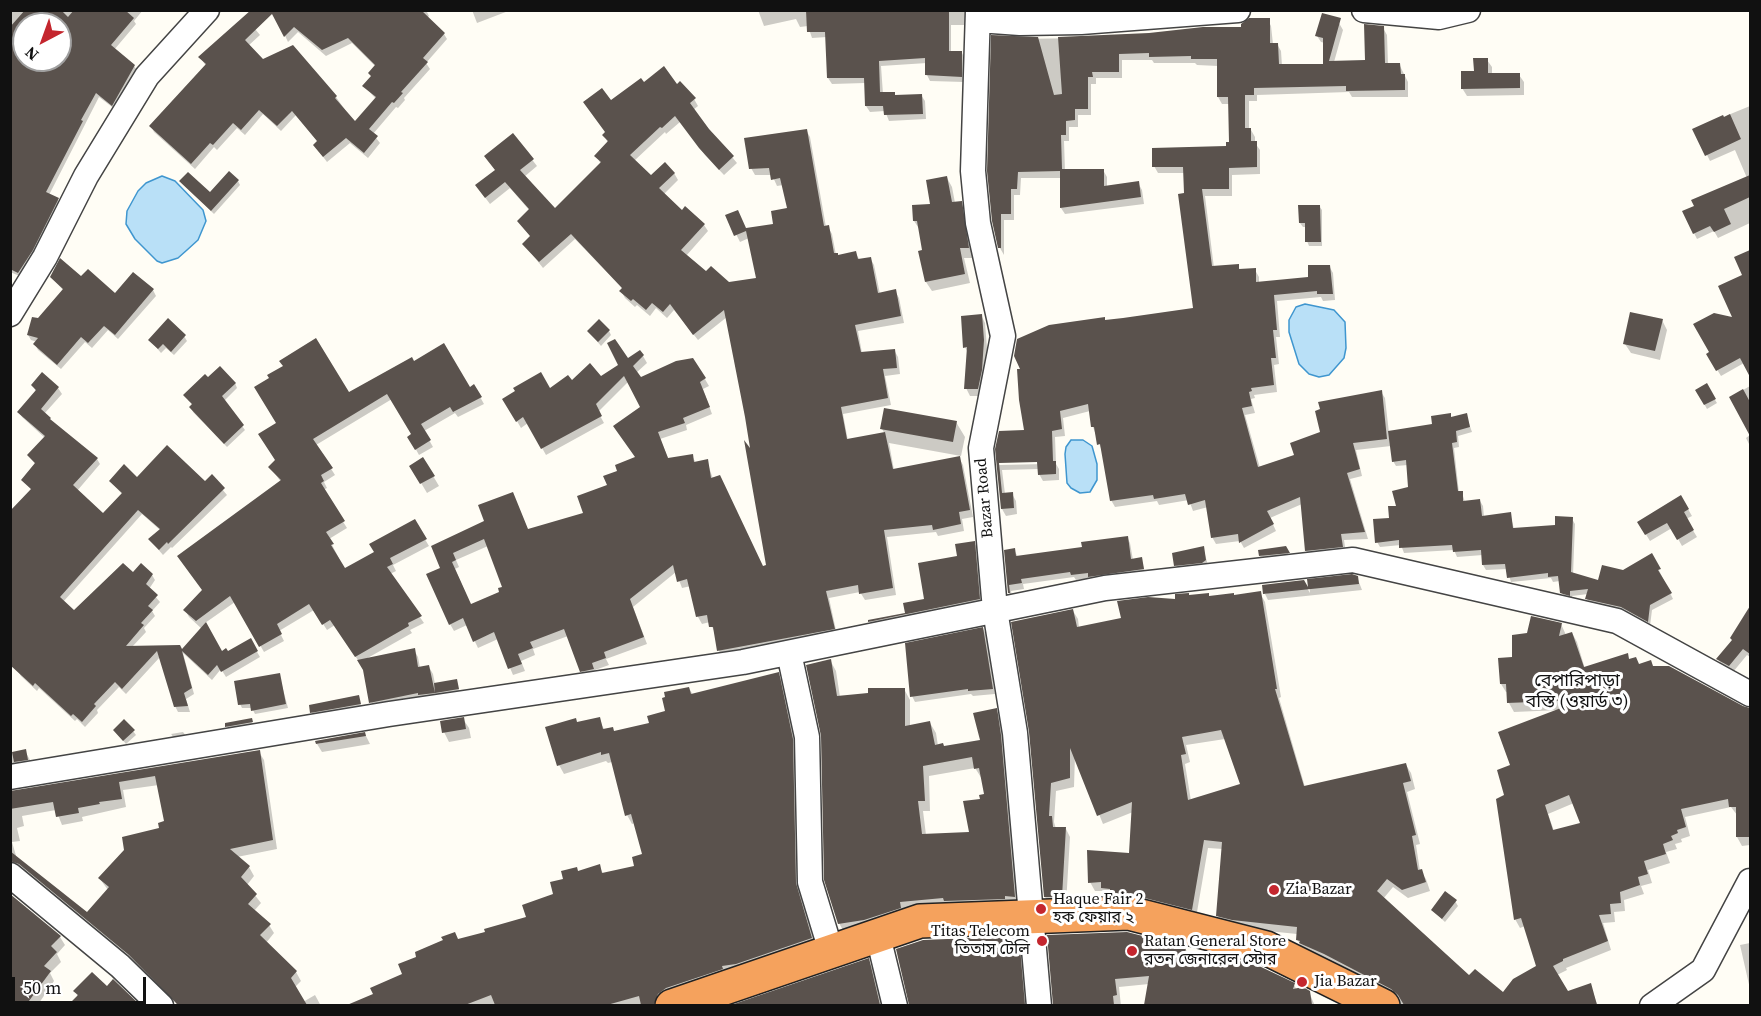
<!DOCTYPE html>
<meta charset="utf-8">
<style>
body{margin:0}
#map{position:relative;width:1761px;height:1016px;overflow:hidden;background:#fffdf5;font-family:"Source Serif 4",serif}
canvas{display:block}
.frame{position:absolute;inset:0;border:12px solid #111;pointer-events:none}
.north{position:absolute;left:12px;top:12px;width:60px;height:60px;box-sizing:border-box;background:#fff;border:2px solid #a0a0a0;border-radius:50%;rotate:221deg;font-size:16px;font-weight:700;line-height:24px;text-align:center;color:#111}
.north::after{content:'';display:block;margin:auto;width:21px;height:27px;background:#c4262e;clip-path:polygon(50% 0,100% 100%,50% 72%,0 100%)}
.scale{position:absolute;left:12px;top:977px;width:134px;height:27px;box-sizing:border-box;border:3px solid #111;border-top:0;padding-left:8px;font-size:18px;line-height:21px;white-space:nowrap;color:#111;-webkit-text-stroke:4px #fff;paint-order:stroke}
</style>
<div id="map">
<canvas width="1761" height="1016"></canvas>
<div class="frame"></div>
<div class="north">N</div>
<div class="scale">50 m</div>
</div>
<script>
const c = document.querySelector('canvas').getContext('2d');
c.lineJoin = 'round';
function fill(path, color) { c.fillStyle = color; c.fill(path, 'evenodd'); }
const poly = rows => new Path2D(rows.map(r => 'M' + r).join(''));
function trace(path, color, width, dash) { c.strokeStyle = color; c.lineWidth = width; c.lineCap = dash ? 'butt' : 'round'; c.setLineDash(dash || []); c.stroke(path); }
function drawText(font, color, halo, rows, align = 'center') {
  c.font = font + ' "Source Serif 4","Noto Sans Bengali",serif'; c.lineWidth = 6; c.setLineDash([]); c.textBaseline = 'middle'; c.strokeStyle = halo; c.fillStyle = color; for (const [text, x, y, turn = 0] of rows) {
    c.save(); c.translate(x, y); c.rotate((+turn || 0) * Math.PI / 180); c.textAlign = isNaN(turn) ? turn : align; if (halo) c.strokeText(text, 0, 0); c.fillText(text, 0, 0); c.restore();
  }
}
const water = poly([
 [162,176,175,181,203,210,206,221,198,240,187,250,178,258,162,263,157,261,135,239,126,224,127,211,138,191,146,183,162,176],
 [1305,304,1334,310,1345,322,1346,348,1344,358,1329,375,1319,377,1309,374,1299,364,1289,332,1289,320,1296,307,1305,304],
 [1071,440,1083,440,1092,446,1097,464,1097,480,1090,492,1080,493,1071,488,1067,483,1065,454,1066,447,1071,440]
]);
fill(water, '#b9e0f7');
trace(water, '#3f96cf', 1.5);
fill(poly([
 [10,10,143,10,134,21,136,24,114,50,134,66,138,72,116,110,99,97,49,195,58,200,61,205,22,277,10,272],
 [24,24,60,24,60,60,24,60],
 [273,10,429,10,427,12,429,16,427,18,444,34,447,39,426,63,430,69,404,98,405,100,398,108,396,107,373,134,380,143,368,158,350,143,327,162,315,146,318,142,296,115,281,131,263,114,245,135,237,128,217,150,214,147,195,169,154,132,151,126,206,66,200,57,246,18,260,35,248,46,263,61,336,97,355,124,376,99,364,86,372,77,376,67,352,43,326,56,298,32,288,42],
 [472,10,511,10,477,23],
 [758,10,968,10,966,25,951,25,951,53,962,53,965,59,964,82,930,81,927,75,927,63,881,66,883,94,896,96,921,95,925,101,926,119,889,121,885,111,870,112,866,106,865,83,832,84,828,78,827,37,812,38,808,26,800,27,796,19,764,26],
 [1268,20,1271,26,1273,44,1277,44,1281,51,1282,66,1325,65,1325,43,1321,42,1317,36,1339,23,1343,30,1334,62,1367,62,1383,28,1387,35,1388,64,1399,64,1408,82,1408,97,1352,97,1349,92,1257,95,1257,101,1249,101,1249,130,1251,130,1255,137,1255,143,1260,150,1260,174,1232,175,1232,196,1205,196,1214,268,1238,266,1240,270,1255,270,1259,277,1259,283,1310,278,1329,266,1333,273,1335,300,1323,301,1321,297,1277,301,1280,337,1276,337,1279,364,1274,365,1277,392,1254,395,1255,398,1251,399,1255,413,1245,415,1260,468,1296,456,1322,433,1381,392,1385,398,1389,433,1434,426,1450,415,1452,418,1466,415,1472,432,1458,436,1459,447,1454,448,1459,493,1462,493,1465,502,1480,501,1483,506,1484,517,1510,514,1514,529,1556,526,1572,519,1575,524,1573,575,1599,582,1623,572,1652,556,1673,599,1652,610,1650,626,1590,604,1587,599,1588,594,1572,596,1572,600,1565,598,1562,593,1560,581,1553,582,1551,578,1511,582,1507,569,1486,570,1483,565,1483,555,1457,557,1454,550,1404,553,1401,545,1380,547,1377,542,1410,489,1408,465,1396,466,1393,461,1391,446,1356,450,1362,476,1350,479,1368,539,1344,540,1346,553,1310,557,1306,551,1302,504,1270,518,1276,531,1244,548,1240,541,1216,544,1212,537,1208,507,1193,511,1189,500,1159,505,1157,501,1115,507,1111,500,1102,451,1093,427,1090,411,1063,418,1065,436,1055,437,1056,464,1059,469,1059,480,1043,481,1039,474,1039,469,1002,470,1005,494,1012,494,1016,501,1017,514,1006,516,1002,509,997,449,1026,432,1106,322,1194,309,1185,173,1158,173,1154,166,1227,148,1230,143,1230,104,1222,104,1218,97,1218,66,1197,65,1195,63,1154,63,1152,60,1122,60,1122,78,1096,78,1096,84,1091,84,1091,115,1078,115,1078,127,1069,127,1069,141,1064,141,1065,171,1103,170,1107,177,1107,187,1138,183,1142,190,1144,204,1065,214,1061,208,1061,178,1021,178,1020,195,1014,195,1014,220,1004,220,1004,255,1000,248,994,221,1020,39,1081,38,1242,28],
 [1045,461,1045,464,999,465,999,462],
 [1487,60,1492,67,1492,74,1519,75,1524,82,1524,95,1467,96,1462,88],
 [643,84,677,86,694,99,698,106,693,110,737,163,724,175,705,155,680,122,666,134,665,132,634,161,651,177,674,173,678,180,664,194,682,212,704,225,708,231,686,256,706,274,729,284,757,279,749,238,740,242,727,216,746,230,775,225,788,209,783,185,777,186,772,175,755,175,751,168,806,130,810,137,826,227,828,227,832,234,836,255,838,256,855,253,860,260,870,258,874,265,880,294,895,291,899,298,904,323,858,331,862,353,894,350,898,357,900,374,885,376,891,405,843,414,848,441,885,434,882,429,956,422,965,437,961,456,889,443,894,470,959,458,963,465,973,517,962,519,964,531,938,536,936,532,887,537,896,595,865,600,860,592,829,598,837,635,723,658,719,651,715,633,710,622,702,624,698,617,691,586,682,588,676,572,633,607,647,644,606,659,609,665,595,670,597,676,585,678,568,636,533,649,535,655,521,661,525,671,513,675,498,639,478,648,467,625,454,631,450,624,442,568,433,547,486,522,513,494,528,530,585,514,619,472,637,458,642,408,628,382,598,412,604,423,546,455,528,423,521,428,504,399,550,390,572,382,601,378,628,360,643,356,647,363,636,373,640,378,693,359,709,386,703,389,712,414,686,425,687,430,660,439,669,460,692,456,696,463,707,461,713,479,763,568,768,566,753,453,727,317,698,340,674,310,667,318,656,308,650,316,637,305,635,307,625,298,621,291,623,289,575,239,543,268,524,244,531,237,519,221,530,211,510,188,490,204,481,192,496,171,513,135,537,166,524,177,554,210,601,164,596,156,608,143,604,135,607,133,611,102],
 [488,546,504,588,501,592,471,606,455,569,459,567,456,560],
 [1750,106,1750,223,1718,238,1714,231,1697,239,1694,233,1747,178,1735,150,1710,161,1694,129],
 [947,178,952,187,955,203,961,203,966,212,973,258,964,258,970,283,932,291,926,282,920,253,924,252,920,230,914,221,932,205],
 [238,181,240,185,214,214,181,182,210,194],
 [1319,206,1322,210,1322,246,1309,246,1307,241,1306,227,1303,227,1300,223],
 [1750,252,1750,374,1744,363,1721,376,1708,355,1735,319,1744,276,1736,258],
 [134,274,153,290,156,296,118,339,108,330,92,348,85,342,61,369,38,350,35,344,37,342,31,340,28,335,64,291,51,277,82,278,115,295],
 [981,315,985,323,987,348,985,378,982,396,970,396,966,388,968,353,965,347],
 [1662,320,1667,330,1660,360,1631,353,1625,344],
 [609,331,611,335,601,346,589,332],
 [184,336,187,341,174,355,166,348,161,353,150,340],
 [413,363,470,389,474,386,484,404,458,417,455,413,424,431,433,447,419,455,409,437,413,435,392,399,316,445,335,475,324,482,327,488,323,490,347,528,329,539,345,570,376,553,414,521,429,546,393,565,396,571,390,574,424,623,410,630,412,633,364,660,414,650,418,657,420,668,429,667,433,674,435,684,456,681,460,693,375,709,371,702,365,671,335,625,327,630,314,610,279,631,284,641,264,652,235,602,205,623,222,653,227,653,250,640,260,657,226,677,221,669,212,680,183,653,194,694,186,699,190,712,178,712,175,706,160,657,126,694,119,687,97,710,98,713,85,727,77,719,75,721,39,688,37,691,21,676,17,670,32,490,23,480,36,465,28,455,45,438,22,417,19,412,36,392,33,385,58,388,62,394,44,414,52,423,97,459,100,464,77,491,103,515,122,494,110,481,138,479,205,483,212,477,227,495,172,548,171,547,163,555,150,540,160,530,142,514,63,602,73,612,133,574,152,575,155,580,149,589,160,602,152,611,155,616,144,628,146,632,132,647,182,651,202,629,189,617,185,610,203,591,281,482,270,467,348,394],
 [235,383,237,388,224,401,245,430,227,447,193,412,191,407,193,405,188,400],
 [1706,386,1717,403,1707,409,1697,391],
 [1750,386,1750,433,1731,397],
 [1750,435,1750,446,1746,438],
 [423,459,439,486,427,493,411,466],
 [1681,497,1692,516,1686,519,1697,537,1682,546,1672,528,1650,541,1639,523],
 [1127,537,1130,543,1133,560,1141,559,1146,575,1093,582,1091,578,1076,580,1074,577,1023,584,1024,589,1011,591,1012,597,1009,593,1006,551,1014,550,1018,557,1084,548],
 [974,543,977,547,982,604,872,626,870,621,907,614,905,604,926,600,959,557],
 [1203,548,1208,565,1178,570,1176,565],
 [1285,548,1290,557,1262,560,1260,556],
 [1357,577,1362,590,1268,600,1265,594,1303,581,1310,593,1309,581],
 [1260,593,1265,602,1281,697,1279,698,1305,787,1406,765,1411,773,1415,789,1407,792,1420,844,1416,845,1420,871,1426,879,1430,891,1408,898,1393,887,1383,899,1469,977,1503,994,1538,967,1525,926,1520,928,1515,919,1506,796,1512,766,1560,710,1514,712,1509,703,1508,692,1506,692,1501,684,1528,634,1561,624,1566,635,1572,633,1577,642,1585,669,1627,655,1630,661,1639,665,1653,667,1743,708,1750,709,1750,845,1742,846,1737,837,1737,815,1731,807,1685,817,1690,836,1681,839,1682,842,1675,844,1677,849,1666,852,1670,863,1648,870,1652,883,1641,886,1644,894,1624,900,1625,911,1614,912,1615,922,1603,923,1611,950,1566,968,1567,970,1557,975,1567,993,1590,985,1598,1006,1555,1006,1553,997,1545,1006,1402,1006,1398,998,1302,948,1297,939,1297,934,1238,928,1223,924,1218,916,1223,849,1208,848,1196,918,1116,903,1112,897,1107,896,1104,891,1095,891,1090,882,1130,854,1133,812,1103,824,1075,755,1074,787,1056,791,1054,822,1056,829,1066,829,1070,837,1066,905,1050,906,1045,897,1031,732,1073,611,1078,619,1079,628,1123,620,1189,596,1208,594,1210,597,1234,597],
 [1225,739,1242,785,1191,801,1185,764,1190,762,1186,745],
 [1574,803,1582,824,1554,831,1548,814],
 [1750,608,1750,657,1747,655,1733,672,1722,666,1718,659,1733,641,1732,638],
 [983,629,986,634,995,694,973,696,971,694,915,702,912,696],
 [830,660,836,671,840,697,904,689,910,700,910,726,930,723,936,733,938,746,944,748,981,741,996,710,1002,720,1020,907,845,934,839,923],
 [975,768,982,779,986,796,981,800,971,834,926,835,923,811,930,811,929,776],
 [279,674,288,708,255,714,252,708,242,708,240,704],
 [778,674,783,683,797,749,800,893,816,947,661,1006,365,1006,363,1000,374,995,458,941,528,918,555,895,565,880,578,872,599,866,604,875,636,867,644,855,635,823,632,824,627,815,612,762,608,763,606,761,564,774,559,765,577,723,599,719,605,731,614,732,650,724,667,712,689,688,693,695],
 [358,697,362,708,314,716,312,712],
 [463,719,469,728,471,738,449,742,444,732],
 [251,720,254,726,229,730,227,726],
 [114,730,133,731,136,735,126,744],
 [183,732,186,736,174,740,172,735,171,734],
 [365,734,370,744,322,752,317,744],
 [25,751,30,760,32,768,10,772,10,753],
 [259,752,264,760,277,849,237,857,249,867,254,876,247,885,261,903,254,911,269,925,274,933,266,943,296,972,301,981,295,987,303,1002,315,995,321,1006,176,1006,176,1003,137,964,25,872,10,870,10,792],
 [159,785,166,822,160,829,100,879,108,890,87,914,59,890,17,859,12,842,20,841,17,828,24,826,22,816,56,810,62,825,83,821,82,817,126,807,123,790],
 [10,896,60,937,65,945,57,954,61,962,50,973,54,981,37,1006,10,1006],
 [1455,901,1458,906,1445,922,1432,910],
 [1049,936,1185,948,1190,957,1189,962,1294,985,1297,990,1309,992,1315,1006,1145,1006,1149,984,1119,987,1121,1006,1055,1006],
 [1018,938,1023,946,1028,1006,910,1006,910,1003],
 [1750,943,1750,989,1740,945],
 [868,960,873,969,882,1006,736,1006],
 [113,982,139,1006,70,1006,78,997,75,991,107,989]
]), '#0003');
fill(poly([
 [25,10,61,10,68,17,74,10,125,10,134,18,111,45,135,65,112,106,96,93,81,120,83,121,46,192,59,198,33,250,18,273,10,269,10,27],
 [24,24,60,24,60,60,24,60],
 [251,10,421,10,445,33,423,58,428,62,401,92,403,93,394,103,392,102,369,129,378,136,364,153,346,138,323,157,313,145,317,141,292,111,277,126,259,110,241,130,233,123,213,145,210,143,191,164,149,126,206,64,198,57],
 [272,14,284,37,294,27,322,50,348,38,375,65,368,73,371,76,362,86,376,97,355,121,335,98,337,96,293,45,263,59,245,40],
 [806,10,949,10,949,51,962,51,962,77,925,75,925,58,879,61,880,92,895,92,895,95,922,94,923,114,884,115,883,106,865,106,864,78,827,78,825,32,807,32],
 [1322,13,1341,18,1329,61,1365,60,1364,24,1384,26,1385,63,1400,63,1401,74,1405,74,1405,90,1346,91,1346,86,1254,88,1254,95,1245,95,1245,128,1251,128,1251,141,1257,141,1257,167,1229,168,1229,189,1202,189,1212,266,1239,264,1239,269,1256,268,1256,282,1308,277,1308,265,1330,265,1333,294,1317,294,1317,291,1274,295,1277,330,1273,330,1276,358,1271,358,1274,385,1251,388,1252,391,1249,392,1252,406,1242,408,1258,467,1294,455,1290,443,1320,432,1315,411,1320,409,1318,402,1382,390,1387,439,1353,443,1360,469,1347,473,1365,532,1341,534,1343,547,1305,551,1300,497,1267,511,1274,524,1239,543,1238,534,1211,538,1205,500,1188,505,1185,494,1154,499,1153,495,1110,501,1100,444,1097,445,1094,427,1091,427,1088,404,1060,411,1062,429,1052,431,1053,461,1056,461,1056,474,1038,475,1037,462,999,463,1002,493,1013,492,1014,508,1001,509,995,449,999,431,1024,430,1019,400,1017,369,1020,369,1014,356,1017,339,1049,325,1105,317,1105,320,1123,318,1193,308,1178,194,1184,193,1183,167,1152,167,1152,148,1226,146,1226,142,1229,142,1228,97,1217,97,1217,59,1191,59,1191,56,1149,57,1149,53,1119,54,1119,72,1092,72,1093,77,1088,77,1088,109,1075,109,1075,120,1066,121,1066,135,1061,135,1062,169,1104,169,1104,186,1139,181,1141,197,1060,208,1060,171,1018,172,1017,189,1011,189,1011,214,1001,214,1001,248,998,248,992,221,987,171,991,35,1038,37,1054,95,1062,94,1058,37,1149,33,1203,27,1241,27,1241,24,1249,18,1270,18,1270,43,1278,43,1279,64,1323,64,1323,38,1315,36],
 [1473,58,1488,58,1488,73,1520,73,1520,88,1461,89,1461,71,1474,71],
 [664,66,677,84,680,81,696,98,690,103,709,129,734,156,719,170,699,148,675,116,662,128,660,127,630,155,651,175,665,162,675,173,659,188,682,210,685,206,705,224,681,250,706,271,711,266,729,282,756,278,746,231,734,236,725,215,738,210,746,228,773,224,771,211,787,208,780,178,771,180,769,168,749,169,744,138,807,129,824,226,829,225,834,253,838,253,838,255,856,251,858,259,871,257,878,293,896,289,901,316,855,325,861,352,895,349,897,368,883,369,888,398,841,407,847,439,885,432,893,469,960,456,970,510,959,512,961,524,933,530,932,525,884,530,893,588,859,594,858,585,826,591,835,629,717,651,713,627,709,627,707,615,696,617,687,579,677,582,673,565,630,599,644,637,604,652,606,658,592,663,594,669,580,672,564,629,530,642,533,648,518,654,522,664,508,669,494,632,473,642,463,618,449,625,426,574,440,568,431,546,484,521,478,505,513,492,528,529,583,513,577,496,607,485,603,476,617,471,615,465,635,457,613,426,640,407,624,376,596,404,602,416,541,449,523,417,516,422,502,399,515,391,513,388,541,372,550,388,568,375,572,380,590,363,601,376,618,365,607,343,615,339,628,358,640,350,644,355,633,366,641,377,676,361,693,358,706,378,700,382,710,407,683,418,685,423,658,432,668,458,693,454,694,462,708,459,711,478,720,475,763,566,766,565,744,440,750,448,745,417,724,310,693,335,670,304,663,312,652,303,646,310,633,299,631,301,619,291,622,288,571,234,539,262,522,244,530,236,517,221,529,209,505,182,485,198,475,185,495,170,484,156,513,133,534,159,520,170,555,208,601,162,594,156,608,141,602,135,605,132,583,102,602,88,611,100,641,78,644,82],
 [484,539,502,587,498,588,499,592,471,604,452,562,456,560,453,553],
 [1730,114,1741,139,1705,156,1692,129,1723,115,1724,117],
 [229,171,239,180,211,211,179,181,188,172,210,192],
 [1750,175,1750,197,1724,209,1731,224,1714,232,1710,226,1693,234,1682,211,1694,206,1691,200],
 [947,176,952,202,962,201,969,248,960,248,965,274,925,282,918,251,922,250,917,221,913,221,912,205,930,204,926,180],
 [1298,205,1320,205,1321,242,1305,242,1305,223,1299,223],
 [1750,250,1750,377,1740,358,1716,371,1706,354,1709,352,1693,324,1714,313,1732,317,1718,286,1742,275,1734,257],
 [60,258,81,276,88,269,115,293,133,272,154,289,115,335,104,326,88,343,81,337,57,365,33,344,38,338,27,335,32,317,38,318,63,289,50,277],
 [1630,312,1663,319,1655,351,1623,344],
 [982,314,984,340,982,370,978,389,964,389,967,347,963,348,961,316],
 [168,318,186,335,171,352,163,344,158,349,148,340],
 [599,319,610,330,598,342,587,331],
 [316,338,349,392,412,357,414,361,444,343,470,387,474,384,482,397,453,412,450,407,421,424,431,440,415,450,407,437,411,434,387,394,313,439,333,468,321,475,324,481,321,483,345,521,326,532,334,544,331,545,345,568,374,552,369,544,415,519,427,539,390,558,393,564,387,567,422,616,408,623,409,626,355,657,330,620,322,625,309,604,277,624,282,634,259,647,230,596,196,621,183,610,202,590,177,556,281,480,268,467,275,460,258,434,276,423,254,387,269,378,267,375,283,366,279,361],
 [220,366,236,383,222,396,244,425,224,444,189,407,192,404,183,395,205,374,208,377],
 [42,372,59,387,41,409,51,418,50,419,98,458,73,485,103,513,122,493,109,481,124,464,137,477,167,445,205,481,212,474,225,488,168,544,167,542,159,550,148,539,160,529,138,510,60,597,74,610,123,563,133,572,141,563,153,574,146,584,158,595,148,606,153,610,141,623,144,625,126,646,180,645,182,649,206,622,222,651,226,648,228,651,251,638,258,651,221,672,217,665,208,675,182,651,192,688,184,693,188,706,174,707,157,651,122,689,115,682,94,704,96,706,82,722,73,714,71,716,35,683,33,686,10,665,10,511,31,489,21,480,35,463,27,455,45,436,17,412,36,390,31,385],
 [1707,383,1716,399,1704,405,1695,390],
 [1743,389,1750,402,1750,436,1729,397],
 [884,408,957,421,953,442,880,429],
 [1451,413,1451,417,1467,413,1470,427,1456,431,1457,442,1452,443,1458,491,1463,491,1463,501,1480,499,1482,516,1511,512,1513,528,1555,525,1555,516,1573,517,1571,572,1598,580,1602,565,1623,570,1652,553,1661,569,1658,570,1672,593,1650,605,1648,622,1621,607,1585,599,1588,589,1570,591,1570,596,1560,593,1558,576,1548,577,1548,573,1507,578,1505,564,1482,565,1481,550,1453,552,1452,545,1399,548,1399,540,1375,543,1373,519,1389,518,1388,506,1396,506,1392,491,1408,487,1406,460,1392,462,1388,431,1432,424,1431,416],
 [423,457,435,476,420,484,409,466],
 [1681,495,1689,509,1684,512,1694,530,1677,540,1667,523,1645,535,1637,522],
 [1128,536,1131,559,1142,557,1144,569,1088,577,1088,573,1071,575,1070,572,1021,579,1022,583,1009,585,1010,593,1008,593,1004,550,1015,548,1016,556,1082,547,1081,542],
 [975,541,980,599,868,622,868,620,905,613,903,603,924,599,918,563,957,556,955,544],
 [1204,546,1206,560,1202,563,1174,566,1172,553],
 [1286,546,1290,553,1259,556,1258,550],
 [1352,574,1358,576,1359,584,1263,594,1262,585,1304,580,1308,587,1307,579],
 [1261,591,1277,689,1275,689,1304,786,1406,763,1411,781,1403,783,1416,835,1412,836,1418,870,1422,869,1426,882,1402,890,1387,879,1377,891,1469,975,1475,969,1503,992,1513,979,1536,966,1521,918,1514,920,1496,799,1504,795,1497,770,1510,765,1498,732,1582,700,1507,703,1506,684,1500,684,1498,658,1512,657,1512,635,1527,633,1531,616,1562,623,1559,636,1572,632,1584,667,1628,653,1629,659,1636,657,1639,664,1651,660,1653,666,1669,666,1743,706,1750,708,1750,837,1736,837,1736,807,1729,807,1728,799,1681,809,1686,827,1677,830,1678,833,1671,836,1673,840,1663,844,1666,854,1644,861,1648,874,1638,877,1640,885,1620,892,1621,903,1610,904,1611,914,1599,915,1608,941,1563,959,1563,961,1553,966,1568,991,1591,983,1597,1005,1404,1005,1398,995,1391,989,1324,954,1299,943,1300,941,1296,940,1297,927,1232,920,1216,916,1222,842,1204,840,1192,910,1133,895,1110,895,1110,889,1101,888,1101,882,1088,883,1087,850,1129,853,1132,802,1097,816,1070,748,1070,778,1051,783,1049,816,1052,816,1053,827,1066,827,1062,897,1044,897,1029,732,1011,622,1073,609,1077,627,1121,618,1117,601,1148,597,1175,599,1175,594,1189,593,1189,595,1209,593,1209,596,1234,593,1234,595],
 [1221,730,1240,784,1188,800,1181,755,1186,754,1182,737],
 [1569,795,1580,823,1553,830,1545,805],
 [1750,606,1750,654,1743,649,1729,666,1716,659,1732,640,1730,638],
 [983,627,993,689,968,691,968,689,910,697,905,643],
 [415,648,418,667,429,665,435,693,418,695,418,693,369,703,363,670,357,660],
 [831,659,837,696,868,693,868,688,905,688,905,726,930,721,935,745,943,743,944,746,980,740,973,713,997,708,1001,735,1015,897,1005,896,1005,899,944,901,943,898,900,902,901,908,864,920,838,924,824,880,821,736,806,665],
 [972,757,974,769,979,768,984,794,979,795,980,799,963,801,969,832,922,834,918,801,925,801,923,766],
 [779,672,793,739,796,883,812,938,736,964,722,966,723,969,666,988,658,994,654,1005,641,1005,639,996,607,1005,495,1005,491,995,465,1005,347,1005,373,994,370,988,402,974,398,964,416,957,415,952,443,940,441,937,455,932,458,939,485,932,484,929,526,917,522,905,553,894,550,882,563,879,561,871,577,867,578,871,600,864,602,873,634,866,632,857,642,854,631,814,625,816,609,753,601,755,601,752,557,766,545,727,576,718,577,722,600,717,603,729,613,727,614,731,649,723,647,716,665,711,662,698,665,697,664,692,689,687,691,694],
 [280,673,286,704,251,711,250,704,238,705,234,681],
 [457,679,459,689,435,693,434,683],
 [359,695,361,704,310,713,309,705],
 [464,717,466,729,442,733,440,721],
 [252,718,253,722,225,727,225,723],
 [124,719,135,730,123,741,113,730],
 [365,732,366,736,316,744,315,741],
 [26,749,28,760,14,762,12,752],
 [260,750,273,840,230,849,250,866,241,877,257,894,248,904,271,924,260,935,297,971,291,978,307,1005,178,1005,129,955,19,864,10,861,10,851,87,912,109,887,98,878,124,850,122,837,159,828,158,823,164,821,155,776,119,782,122,799,99,802,100,804,78,808,79,813,56,817,53,802,10,809,10,791],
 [1445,891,1457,900,1442,919,1431,910],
 [10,894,61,936,51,946,57,952,44,966,51,971,26,1005,10,1005],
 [1127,932,1186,947,1184,961,1213,959,1214,954,1259,966,1295,983,1293,989,1303,987,1310,991,1312,1005,1144,1005,1149,976,1115,979,1117,995,1113,996,1114,1005,1053,1005,1047,935],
 [1019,936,1025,1005,909,1005,896,949,923,940],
 [869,958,880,1005,731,1005],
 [92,972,107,986,113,979,140,1005,68,1005,78,995,73,991]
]), '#5a524d');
const minor = poly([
 [978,10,973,171,978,223,1003,336,981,448,995,610,1015,733,1039,1006],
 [1364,10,1439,17,1468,10],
 [978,20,1020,23,1081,22,1238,10],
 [10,314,45,257,86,176,147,76,207,10],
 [789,653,807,737,810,882,831,951],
 [10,777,389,714,743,662,1105,588,1353,560,1617,621,1750,694],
 [10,875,120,966,161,1006],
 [878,936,895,1006],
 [1652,1006,1703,970,1750,881]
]);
const highway = poly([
 [672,1006,920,921,1129,913,1266,948,1383,1006]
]);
trace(minor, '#444', 27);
trace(highway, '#222', 36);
trace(minor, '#fff', 24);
trace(highway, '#f5a25d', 33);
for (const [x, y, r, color] of [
 [1274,890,6,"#c4262e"],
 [1041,909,6,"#c4262e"],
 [1042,941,6,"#c4262e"],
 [1132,951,6,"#c4262e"],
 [1302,982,6,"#c4262e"]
]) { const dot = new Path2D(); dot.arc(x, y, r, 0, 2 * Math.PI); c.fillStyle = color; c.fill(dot); trace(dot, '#fff', 2); }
drawText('16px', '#111', '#fff', [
 ["Bazar Road",985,498,-95]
]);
drawText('16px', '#111', '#fff', [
 ["Zia Bazar",1286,890],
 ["Haque Fair 2",1053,900],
 ["হক ফেয়ার ২",1053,918],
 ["Titas Telecom",1030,932,"right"],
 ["তিতাস টেলি",1030,950,"right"],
 ["Ratan General Store",1144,942],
 ["রতন জেনারেল স্টোর",1144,960],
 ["Jia Bazar",1314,982]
], 'left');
drawText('18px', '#111', '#fff', [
 ["বেপারিপাড়া",1577,681],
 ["বস্তি (ওয়ার্ড ৩)",1577,702]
]);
</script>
